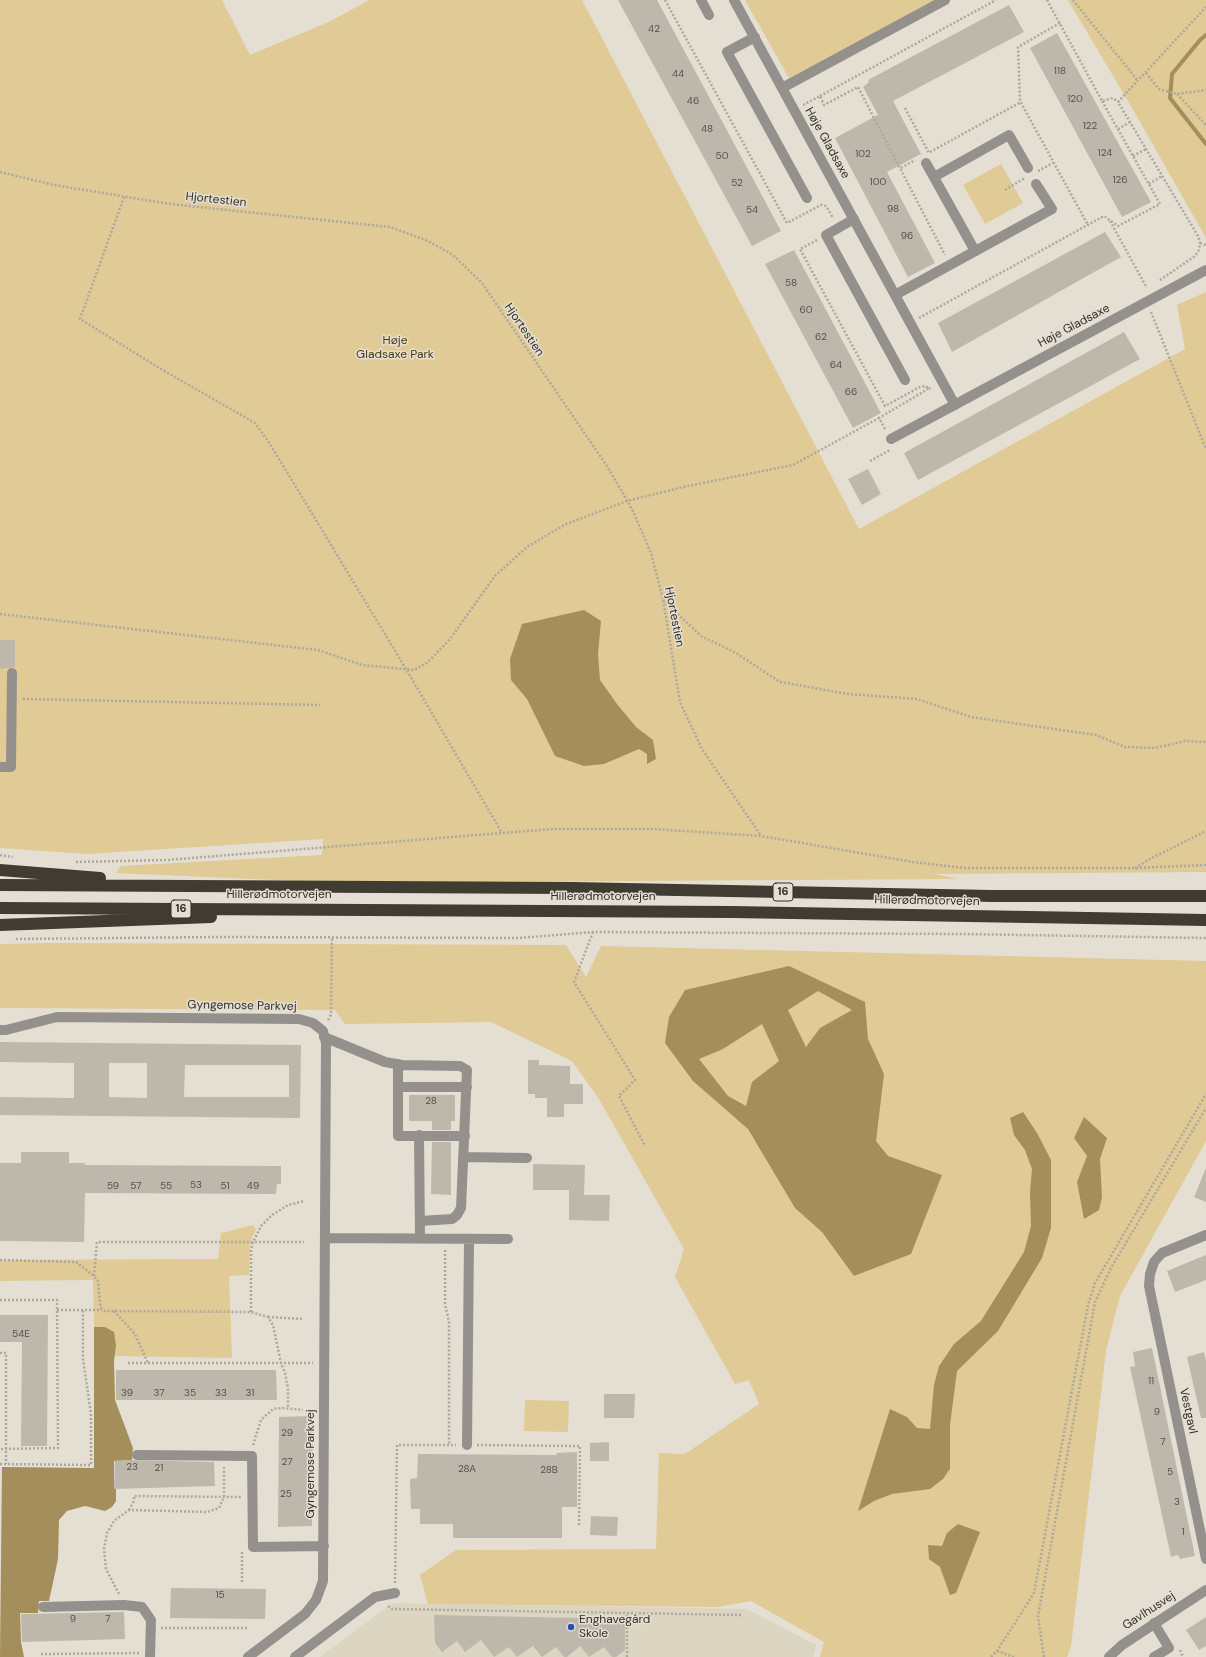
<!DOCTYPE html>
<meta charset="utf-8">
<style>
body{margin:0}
canvas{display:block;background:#e4dfd2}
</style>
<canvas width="1206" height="1657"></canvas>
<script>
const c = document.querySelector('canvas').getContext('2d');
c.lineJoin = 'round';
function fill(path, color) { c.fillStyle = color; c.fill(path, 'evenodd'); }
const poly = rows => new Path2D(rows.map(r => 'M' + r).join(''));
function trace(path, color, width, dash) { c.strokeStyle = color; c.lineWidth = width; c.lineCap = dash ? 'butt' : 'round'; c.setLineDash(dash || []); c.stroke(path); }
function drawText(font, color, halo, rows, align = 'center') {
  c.font = font + ' "DM Sans",sans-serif'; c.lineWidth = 3; c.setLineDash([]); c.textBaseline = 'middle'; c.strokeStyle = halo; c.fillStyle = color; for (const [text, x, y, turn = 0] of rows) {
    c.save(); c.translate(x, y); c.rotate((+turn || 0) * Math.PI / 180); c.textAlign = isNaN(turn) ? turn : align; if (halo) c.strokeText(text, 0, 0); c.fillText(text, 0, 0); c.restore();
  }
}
fill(poly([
 [393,1603,747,1609,816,1645,813,1657,320,1657]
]), '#dcd5c1');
fill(poly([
 [0,0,222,0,250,55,331,21,369,0,582,0,859,529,1185,349,1177,305,1206,292,1206,872,935,874,958,879,463,882,299,881,116,873,121,866,322,855,323,839,86,854,0,848],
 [745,0,937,0,789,78],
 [1068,0,1206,0,1206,238,1128,101],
 [1001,164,1023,203,985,224,963,185],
 [49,943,566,945,586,977,601,946,1206,961,1206,1141,1120,1296,1106,1351,1071,1646,1067,1657,820,1657,824,1642,751,1601,718,1607,428,1604,420,1575,456,1550,656,1549,659,1453,685,1454,759,1404,749,1380,735,1384,675,1277,684,1249,599,1099,572,1061,491,1022,345,1024,335,1010,0,1008,0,944],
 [253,1225,256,1230,252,1237,250,1247,249,1275,229,1276,232,1358,115,1356,116,1346,105,1327,94,1327,93,1280,0,1281,0,1260,218,1259,221,1233],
 [525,1400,569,1401,568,1432,524,1431]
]), '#e0ca95');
fill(poly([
 [584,610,601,621,598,654,600,680,617,704,636,727,653,740,656,759,647,764,647,754,639,749,604,764,584,766,555,756,527,699,511,680,510,659,522,624],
 [789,966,865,1002,868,1039,884,1074,876,1141,888,1156,942,1175,911,1254,854,1276,822,1232,795,1208,748,1129,693,1081,665,1043,669,1017,685,990],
 [818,991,852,1010,820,1028,806,1047,788,1010],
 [762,1024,779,1061,752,1082,746,1106,728,1096,699,1059,723,1049],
 [1023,1112,1037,1133,1051,1160,1051,1228,1042,1258,998,1331,957,1371,950,1425,950,1469,943,1479,930,1489,892,1494,874,1501,858,1511,890,1409,907,1417,917,1428,930,1429,934,1385,939,1366,954,1344,981,1321,1024,1252,1031,1226,1030,1192,1032,1169,1025,1150,1014,1135,1010,1118],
 [1084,1117,1107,1138,1100,1159,1102,1197,1099,1210,1084,1219,1077,1182,1087,1156,1074,1138],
 [94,1327,105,1327,114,1332,116,1346,114,1361,115,1400,133,1448,132,1460,114,1461,114,1489,116,1489,116,1501,112,1507,105,1511,85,1506,67,1511,59,1520,58,1559,49,1601,39,1601,38,1613,20,1613,21,1642,24,1657,0,1657,2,1467,94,1468],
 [958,1524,980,1532,956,1593,950,1595,940,1567,929,1559,928,1545,942,1546,947,1533]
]), '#a48f5c');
trace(poly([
 [1206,35,1200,40,1172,74,1170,98,1206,144]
]), '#a48f5c', 4);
fill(poly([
 [618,0,657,0,781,231,752,246],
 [1009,5,1024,32,893,101,921,154,887,172,935,263,908,277,835,138,878,115,863,87,869,82,868,80],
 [1057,33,1151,202,1122,217,1030,48],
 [1105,232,1121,257,952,352,938,323],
 [794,250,881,413,853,428,765,264],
 [1124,332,1140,359,918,480,904,453],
 [868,469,881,494,862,505,848,479],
 [0,640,15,640,15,667,0,669],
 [0,1042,301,1045,300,1118,0,1115,0,1097,74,1098,74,1063,0,1062],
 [109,1063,147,1063,147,1098,109,1097],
 [185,1065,289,1065,289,1097,184,1097],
 [528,1060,539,1060,539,1065,570,1066,570,1084,583,1084,583,1104,564,1104,564,1117,547,1117,547,1098,535,1098,535,1094,528,1094],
 [409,1095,455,1095,455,1121,451,1121,451,1130,432,1130,432,1121,409,1121],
 [432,1142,451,1142,451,1195,431,1194],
 [21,1152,69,1152,69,1163,85,1163,85,1165,281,1166,281,1184,277,1184,276,1194,85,1193,84,1242,0,1241,0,1163,21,1163],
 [533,1164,585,1165,584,1195,610,1195,609,1221,569,1220,569,1190,533,1190],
 [1206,1168,1206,1202,1194,1197],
 [1206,1255,1206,1280,1175,1292,1167,1271],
 [0,1315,48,1315,47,1446,21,1446,22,1342,0,1342],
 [1152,1348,1195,1556,1180,1559,1178,1555,1171,1557,1130,1367,1135,1366,1133,1352],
 [1204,1352,1206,1361,1206,1418,1201,1418,1187,1357],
 [116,1370,276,1370,277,1400,116,1400],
 [604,1394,635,1394,634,1418,604,1418],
 [313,1416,312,1526,278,1527,279,1417],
 [609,1442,609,1461,590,1461,590,1443],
 [577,1452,577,1507,562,1507,562,1538,453,1538,453,1524,420,1524,420,1509,411,1509,410,1479,417,1478,418,1454,557,1455,556,1453],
 [133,1460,214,1462,215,1486,114,1489,115,1461],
 [591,1516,618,1517,617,1536,590,1535],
 [171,1588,266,1589,265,1619,170,1618],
 [124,1612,125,1639,22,1642,21,1614],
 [434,1615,625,1619,625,1650,616,1657,612,1657,604,1647,589,1657,580,1646,567,1657,564,1657,556,1647,542,1657,533,1646,517,1657,509,1647,494,1657,481,1640,465,1652,457,1641,442,1652,435,1643],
 [1206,1617,1206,1646,1199,1650,1186,1630]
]), '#beb8ac');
trace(poly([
 [665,0,787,223,821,205,826,206,832,216,834,215],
 [1047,0,1102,101,1113,98,1118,102],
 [1073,0,1138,81],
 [1060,23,1018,47,1020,101,1088,225],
 [1146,73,1159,89,1177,94,1206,90],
 [1177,94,1206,125],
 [820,96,996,0],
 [803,105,820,96,824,105,858,87,945,255],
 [905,108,929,153],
 [1118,129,1130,122],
 [930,152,1021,102],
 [1133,156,1146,149],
 [901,168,915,160],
 [1038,171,1053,163],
 [0,172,54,185,170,204,390,227,428,241,453,255,482,283,607,466,632,509,651,553,663,599,680,702,702,749,761,836],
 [1149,184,1162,176],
 [1005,190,1025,178],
 [124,197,80,319,161,369,255,423,270,444,406,669,502,833],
 [1110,221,1147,288],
 [817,240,800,249,885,406,920,387,926,386,928,389,932,387],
 [1200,243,1206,245],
 [1160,280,1195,256,1199,250,1200,243,1198,236,1118,102,1206,7],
 [1151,312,1206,449],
 [919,318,1104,216,1118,226,1160,204,1102,101],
 [885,429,879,418,928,389],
 [870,461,890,450],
 [663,600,701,636,736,653,780,682,848,694,917,699,971,717,1096,735,1125,747,1155,748,1185,741,1206,742],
 [0,614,318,650,362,665,414,670,427,663,450,639,495,576,527,547,566,524,627,501,683,487,793,465,879,418],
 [23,699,320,705],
 [0,855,13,857],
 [76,862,167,860,552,829,653,829,761,836,913,862,964,868,1135,868,1206,865],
 [1135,868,1150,859,1206,831],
 [593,932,574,982,635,1080,619,1096,645,1146],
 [16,939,219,937,519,938,593,932,961,934,1206,938],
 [328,1020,331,1015,332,937],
 [445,1250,445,1304,449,1322,449,1445],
 [0,1260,76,1262,94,1276,98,1281,100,1304,101,1308,105,1311,251,1312,268,1317,273,1325,281,1363,285,1373,288,1389,288,1408],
 [94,1276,97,1242,304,1242],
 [0,1300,57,1300,58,1448,0,1449],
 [57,1310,102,1310],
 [114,1311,135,1334,148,1363],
 [251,1312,251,1251,253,1242,261,1226,272,1215,288,1205,304,1201],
 [268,1317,303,1319],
 [0,1353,6,1353,6,1464],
 [128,1363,313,1363],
 [253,1445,261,1420,273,1409,282,1408,303,1410],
 [477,1445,580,1446,579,1527],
 [0,1464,91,1465,91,1414,83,1359,83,1310],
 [129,1510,134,1501,134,1496,242,1497],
 [242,1582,242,1552],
 [395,1583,397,1445,456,1445],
 [119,1594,106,1569,104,1549,107,1533,114,1521,129,1510,207,1512,219,1508,224,1497,224,1467],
 [388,1606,392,1609,741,1615],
 [161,1628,249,1628],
 [1180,1650,1183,1657],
 [997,1651,1014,1657],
 [41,1654,140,1653],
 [627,1657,627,1614],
 [991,1657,997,1651,1034,1593,1088,1305,1095,1283,1206,1094],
 [1044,1657,1038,1616,1095,1302,1111,1268,1206,1108]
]), '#aca89e', 2.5, [2, 2]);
trace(poly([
 [701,0,709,15],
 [734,0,955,405],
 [755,37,727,52,807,198],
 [782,88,945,0],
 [926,163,975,251],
 [934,177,1009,135,1028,168],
 [854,219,826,235,905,380],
 [895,295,1052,209,1036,184],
 [891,439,1206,270],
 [0,767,11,767,12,673],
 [0,1030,6,1030,57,1017,299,1019,313,1023,323,1031,326,1043,323,1581,316,1600,305,1614,248,1657],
 [324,1037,385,1062,402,1065,460,1066,467,1070,461,1208,457,1215,452,1219,420,1221],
 [398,1064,398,1136,465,1136],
 [398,1087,467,1087],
 [419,1135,420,1239],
 [463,1157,527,1158],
 [1206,1235,1162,1253,1154,1262,1150,1274,1149,1286,1206,1559],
 [326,1238,508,1239],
 [467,1445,469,1240],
 [137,1455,252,1456,253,1547,324,1546],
 [43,1607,124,1605,142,1607,151,1620,150,1657],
 [295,1657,375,1597,395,1593],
 [1109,1657,1122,1645,1206,1590],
 [1154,1657,1169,1648,1154,1623]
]), '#94918c', 10);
trace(poly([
 [0,870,100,878],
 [0,885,572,888,992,896,1206,896],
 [0,908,732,912,1206,920],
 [0,925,211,917]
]), '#413c32', 12);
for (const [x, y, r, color] of [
 [571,1627,4,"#2e4bbb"]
]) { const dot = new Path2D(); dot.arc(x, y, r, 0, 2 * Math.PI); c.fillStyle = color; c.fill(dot); trace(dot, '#e4dfd2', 1.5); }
drawText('10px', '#54504a', null, [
 ["42",654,29],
 ["118",1060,71],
 ["44",678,74],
 ["120",1075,99],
 ["46",693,101],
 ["122",1090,126],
 ["48",707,129],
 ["124",1105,153],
 ["102",863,154],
 ["50",722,156],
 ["126",1120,180],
 ["100",878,182],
 ["52",737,183],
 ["98",893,209],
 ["54",752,210],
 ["96",907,236],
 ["58",791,283],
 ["60",806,310],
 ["62",821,337],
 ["64",836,365],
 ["66",851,392],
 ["28",431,1101],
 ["53",196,1185],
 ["59",113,1186],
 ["57",136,1186],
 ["55",166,1186],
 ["51",225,1186],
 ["49",253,1186],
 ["54E",21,1334],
 ["11",1151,1381],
 ["39",127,1393],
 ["37",159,1393],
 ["35",190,1393],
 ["33",221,1393],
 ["31",250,1393],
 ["9",1157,1412],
 ["29",287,1433],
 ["7",1163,1442],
 ["27",287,1462],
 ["23",132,1467],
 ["21",159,1468],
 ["28A",467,1469],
 ["28B",549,1470],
 ["5",1170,1472],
 ["25",286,1494],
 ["3",1177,1502],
 ["1",1183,1532],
 ["15",220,1595],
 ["9",73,1619],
 ["7",108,1619]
]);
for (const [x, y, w] of [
 [783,892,20],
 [181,909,20]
]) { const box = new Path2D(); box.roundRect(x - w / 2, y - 9, w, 18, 3); c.fillStyle = '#e4dfd2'; c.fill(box); trace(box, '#302e29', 1); }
drawText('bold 11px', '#302e29', null, [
 ["16",783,892],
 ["16",181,909]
]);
drawText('12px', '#302e29', '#e4dfd2', [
 ["Høje Gladsaxe",827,143,61],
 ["Hjortestien",216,200,6],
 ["Høje Gladsaxe",1074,326,-28],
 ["Hjortestien",524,330,56],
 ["Hjortestien",674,617,79],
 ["Hillerødmotorvejen",279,895],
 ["Hillerødmotorvejen",603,897],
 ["Hillerødmotorvejen",927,901,1],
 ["Gyngemose Parkvej",242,1006,1],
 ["Vestgavl",1188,1411,78],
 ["Gyngemose Parkvej",311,1464,-90],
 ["Gavlhusvej",1149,1611,-33]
]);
drawText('12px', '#47370d', '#e4dfd2', [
 ["Høje",395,341],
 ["Gladsaxe Park",395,355]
]);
drawText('12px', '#302e29', '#e4dfd2', [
 ["Enghavegård",579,1620],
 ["Skole",579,1634]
], 'left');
</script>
